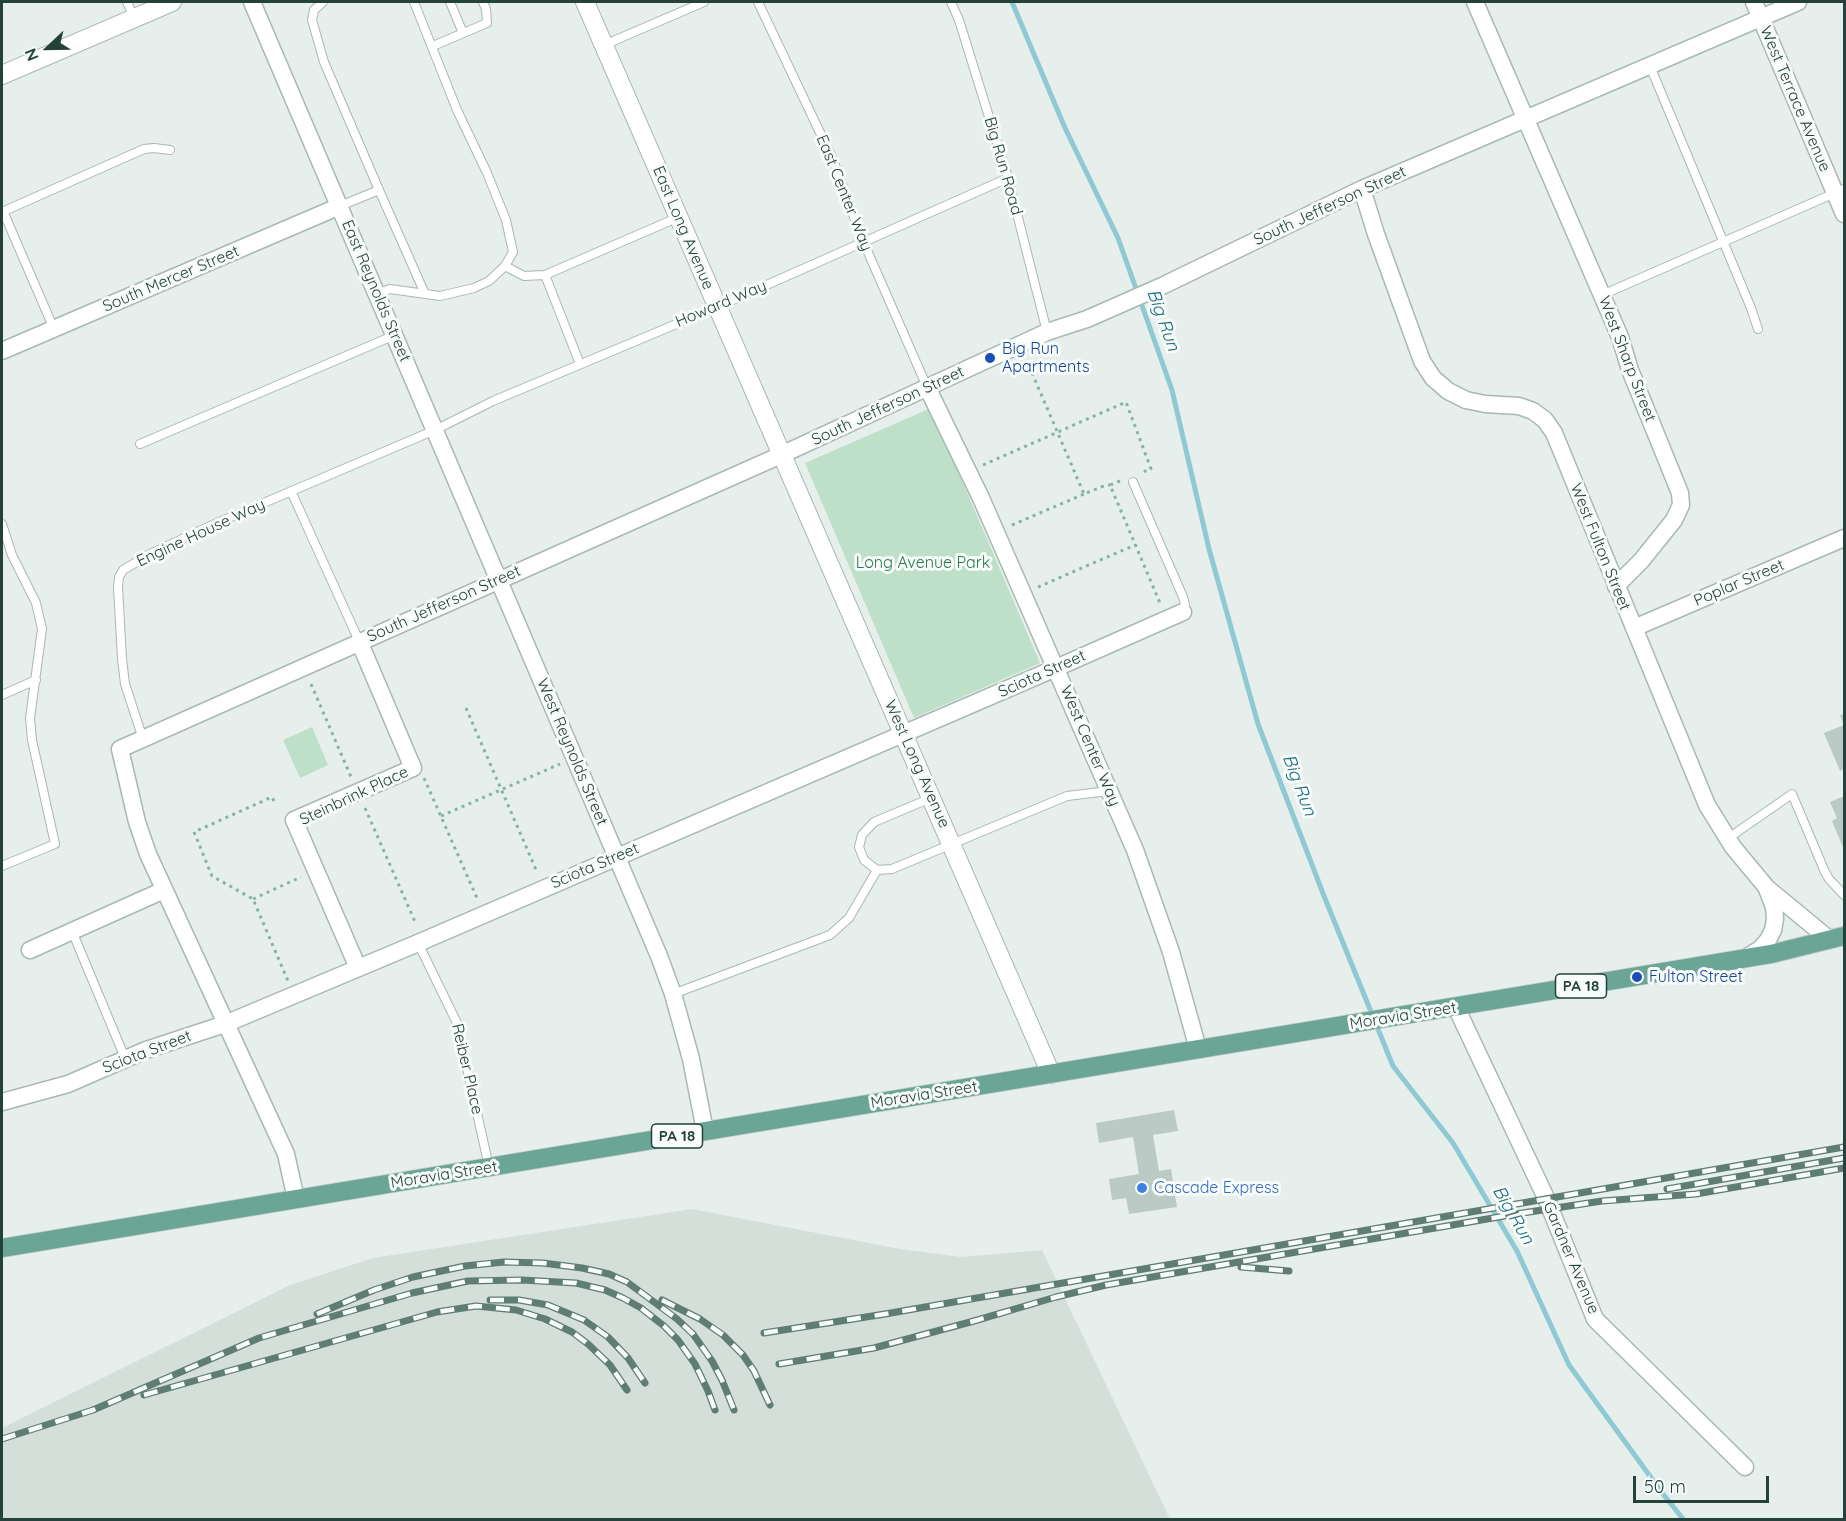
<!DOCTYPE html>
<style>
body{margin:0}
#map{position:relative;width:1846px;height:1521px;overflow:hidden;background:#e6efeb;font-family:Quicksand,sans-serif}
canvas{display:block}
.frame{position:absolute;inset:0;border:3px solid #24423a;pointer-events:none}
.north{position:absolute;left:18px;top:18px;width:60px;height:60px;-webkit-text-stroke:4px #f7fbf9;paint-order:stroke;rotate:248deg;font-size:16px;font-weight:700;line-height:24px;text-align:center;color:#24423a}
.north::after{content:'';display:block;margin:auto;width:21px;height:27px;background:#24423a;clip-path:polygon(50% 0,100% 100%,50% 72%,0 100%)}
.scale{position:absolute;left:1633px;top:1476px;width:136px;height:27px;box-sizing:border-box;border:3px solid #24423a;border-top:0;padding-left:8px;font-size:18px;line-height:21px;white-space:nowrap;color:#24423a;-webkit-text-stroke:4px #f7fbf9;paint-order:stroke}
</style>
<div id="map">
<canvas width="1846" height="1521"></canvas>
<div class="frame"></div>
<div class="north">N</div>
<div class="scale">50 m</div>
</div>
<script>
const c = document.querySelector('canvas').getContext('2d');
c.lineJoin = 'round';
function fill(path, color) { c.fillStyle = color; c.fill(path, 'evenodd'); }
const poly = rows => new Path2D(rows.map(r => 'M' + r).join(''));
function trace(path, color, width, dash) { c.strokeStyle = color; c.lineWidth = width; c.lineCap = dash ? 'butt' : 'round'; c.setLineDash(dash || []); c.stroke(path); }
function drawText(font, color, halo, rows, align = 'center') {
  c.font = font + ' Quicksand,sans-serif'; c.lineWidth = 6; c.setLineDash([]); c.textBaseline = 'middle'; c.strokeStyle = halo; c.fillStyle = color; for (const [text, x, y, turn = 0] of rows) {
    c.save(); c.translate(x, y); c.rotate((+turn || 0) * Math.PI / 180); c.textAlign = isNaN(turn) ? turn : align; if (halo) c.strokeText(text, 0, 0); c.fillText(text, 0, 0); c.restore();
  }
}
fill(poly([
 [692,1209,900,1249,961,1257,1042,1250,1170,1519,2,1519,2,1428,290,1285,373,1258]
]), '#d4dfda');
fill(poly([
 [931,408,1040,663,914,718,805,463],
 [312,727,328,765,300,778,283,740]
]), '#bfe0c8');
trace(poly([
 [1012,2,1065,128,1118,238,1172,390,1209,549,1258,724,1324,896,1393,1066,1453,1143,1517,1251,1569,1365,1663,1494,1684,1520]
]), '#8ec9d4', 5);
fill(poly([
 [1844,714,1844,769,1840,771,1824,733,1844,725,1840,715],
 [1844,796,1844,850,1832,821,1837,818,1830,802],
 [1174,1110,1178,1131,1153,1135,1159,1171,1171,1169,1177,1207,1129,1214,1126,1198,1112,1200,1109,1179,1139,1174,1133,1137,1099,1143,1096,1123]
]), '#bbcac4');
const service = poly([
 [127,2,134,18],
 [323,2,314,10,312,20,324,62,379,190],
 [450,2,463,33],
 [758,2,833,160,863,241,927,387],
 [951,2,959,20,1008,178,1047,332],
 [604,45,704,2],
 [433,46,487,23,486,9,483,2],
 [1650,66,1751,308,1758,329],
 [340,206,379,190,425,294],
 [3,211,54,329],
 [2,212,144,149,154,148,170,150],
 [505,266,524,276,545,275,679,217],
 [545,275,580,364],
 [377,294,390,289,440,296,474,288,489,281,505,266,513,252,506,220,487,173,457,110,414,2],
 [1602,295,1844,189],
 [140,444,395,335],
 [1133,482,1183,597,1185,604,1183,612],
 [291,491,359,641],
 [2,524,12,555,36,603,42,629,30,718,32,740,55,844,2,866],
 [2,695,36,680],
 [143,739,125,684,122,659,118,587,119,577,123,570,150,554,219,522,435,430,493,401,717,307,1008,178],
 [931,798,874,822,862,835,859,847,864,860,877,870,892,869,1067,796,1109,791],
 [1727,839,1792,794,1825,872,1829,879,1844,895],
 [72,931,125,1058],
 [418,943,457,1023,489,1167],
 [673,994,830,935,849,918,877,870]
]);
const minor = poly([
 [252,2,659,956,673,994,691,1059,705,1131],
 [1475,2,1620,337,1630,370,1680,493,1681,505,1674,520,1641,561,1616,586],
 [1754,2,1844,214],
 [1362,189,1376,234,1422,361,1433,378,1448,391,1466,400,1485,404,1519,406,1533,411,1545,420,1554,433,1707,805,1733,847,1767,888,1830,940],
 [2,351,340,206],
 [927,387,981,498,1135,850,1171,952,1198,1049],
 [1634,628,1844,538],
 [30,950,164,890],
 [1744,959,1760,949,1768,940,1773,930,1775,919,1774,907,1767,889],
 [358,968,294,820,413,768,359,641],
 [1456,1007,1546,1198,1595,1319,1745,1467],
 [2,1102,68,1084,146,1050,225,1024,418,943,1056,668,1183,612],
 [296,1199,286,1154,148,854,137,822,120,749,781,455,1047,332,1087,319,1162,286,1362,189,1798,2]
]);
const tertiary = poly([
 [585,2,1051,1074],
 [2,75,172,2]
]);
const primary = poly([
 [2,1248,1771,954,1844,936]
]);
trace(service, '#a8b8b2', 10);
trace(minor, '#a8b8b2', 19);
trace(tertiary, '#a8b8b2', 20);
trace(primary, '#c2cac8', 20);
trace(poly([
 [1032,373,1084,494,1106,485,1110,485],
 [983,465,1126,402,1151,469,1140,473],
 [1120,481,1110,485,1160,603],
 [1012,525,1084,494],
 [1038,587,1135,545],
 [311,684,351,777],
 [466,708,537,872],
 [424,778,477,898],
 [274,801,272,797,194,832,212,876,253,899,288,981],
 [365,808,416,924],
 [441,816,560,764],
 [253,899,301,877]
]), '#86b3a5', 3, [3, 4.5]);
trace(service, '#fff', 8);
trace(minor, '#fff', 16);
trace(tertiary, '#fff', 18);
trace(primary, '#6aa596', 18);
const rail = poly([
 [1667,1189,1844,1158],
 [1241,1267,1289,1271],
 [490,1300,519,1300,548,1305,584,1320,608,1337,628,1358,645,1383],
 [662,1300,700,1319,723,1335,743,1355,754,1371,770,1405],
 [317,1314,374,1290,413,1277,465,1266,504,1262,543,1263,582,1268,609,1274,627,1282,677,1319,693,1334,712,1361,722,1380,734,1410],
 [764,1333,885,1314,1844,1147],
 [779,1364,874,1348,974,1321,1056,1297,1106,1285,1516,1214,1602,1201,1696,1194,1844,1168],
 [144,1395,437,1312,476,1306,516,1310,545,1319,572,1332,588,1344,610,1365,627,1390],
 [2,1439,93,1410,259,1338,412,1293,468,1281,522,1280,576,1283,605,1290,623,1298,641,1308,664,1326,678,1340,695,1364,708,1391,715,1410]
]);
trace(rail, '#5f7d75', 7);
trace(rail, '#f7fbf9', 4.5, [14]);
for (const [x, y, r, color] of [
 [990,358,6,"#1a4fb4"],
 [1637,977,6,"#1a4fb4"],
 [1142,1188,6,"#3f7fe0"]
]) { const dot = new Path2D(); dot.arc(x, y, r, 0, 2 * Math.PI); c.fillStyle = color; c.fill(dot); trace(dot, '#f7fbf9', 2); }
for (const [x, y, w] of [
 [1581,986,51],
 [677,1136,51]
]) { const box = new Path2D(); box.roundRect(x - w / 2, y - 12, w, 24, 4.5); c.fillStyle = '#f7fbf9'; c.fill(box); trace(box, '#24423a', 1.5); }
drawText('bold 15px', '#24423a', null, [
 ["PA 18",1581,986],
 ["PA 18",677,1136]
]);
drawText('16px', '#24423a', '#f7fbf9', [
 ["West Terrace Avenue",1795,99,67],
 ["Big Run Road",1003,166,74],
 ["East Center Way",844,193,68],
 ["South Jefferson Street",1330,206,-25],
 ["East Long Avenue",683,228,67],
 ["South Mercer Street",171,279,-23],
 ["East Reynolds Street",376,291,67],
 ["Howard Way",721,304,-23],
 ["West Sharp Street",1627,359,69],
 ["South Jefferson Street",888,406,-25],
 ["Engine House Way",201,533,-25],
 ["West Fulton Street",1600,547,68],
 ["Poplar Street",1739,583,-23],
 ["South Jefferson Street",444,604,-24],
 ["Sciota Street",1042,674,-24],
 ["West Center Way",1090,746,67],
 ["West Reynolds Street",572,752,67],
 ["West Long Avenue",917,764,66],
 ["Steinbrink Place",354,796,-25],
 ["Sciota Street",595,866,-23],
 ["Moravia Street",1403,1016,-9],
 ["Sciota Street",147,1052,-21],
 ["Reiber Place",467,1069,77],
 ["Moravia Street",924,1095,-9],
 ["Moravia Street",444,1175,-9],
 ["Gardner Avenue",1571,1258,67]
]);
drawText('16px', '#164399', '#f7fbf9', [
 ["Big Run",1002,349],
 ["Apartments",1002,367],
 ["Fulton Street",1649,977]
], 'left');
drawText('16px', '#2d7a4b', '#f7fbf9', [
 ["Long Avenue Park",923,563]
]);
drawText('16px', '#366cbe', '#f7fbf9', [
 ["Cascade Express",1154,1188]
], 'left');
drawText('italic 18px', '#1c6f80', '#f7fbf9', [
 ["Big Run",1163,320,70],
 ["Big Run",1299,785,69],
 ["Big Run",1513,1215,60]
]);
</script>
